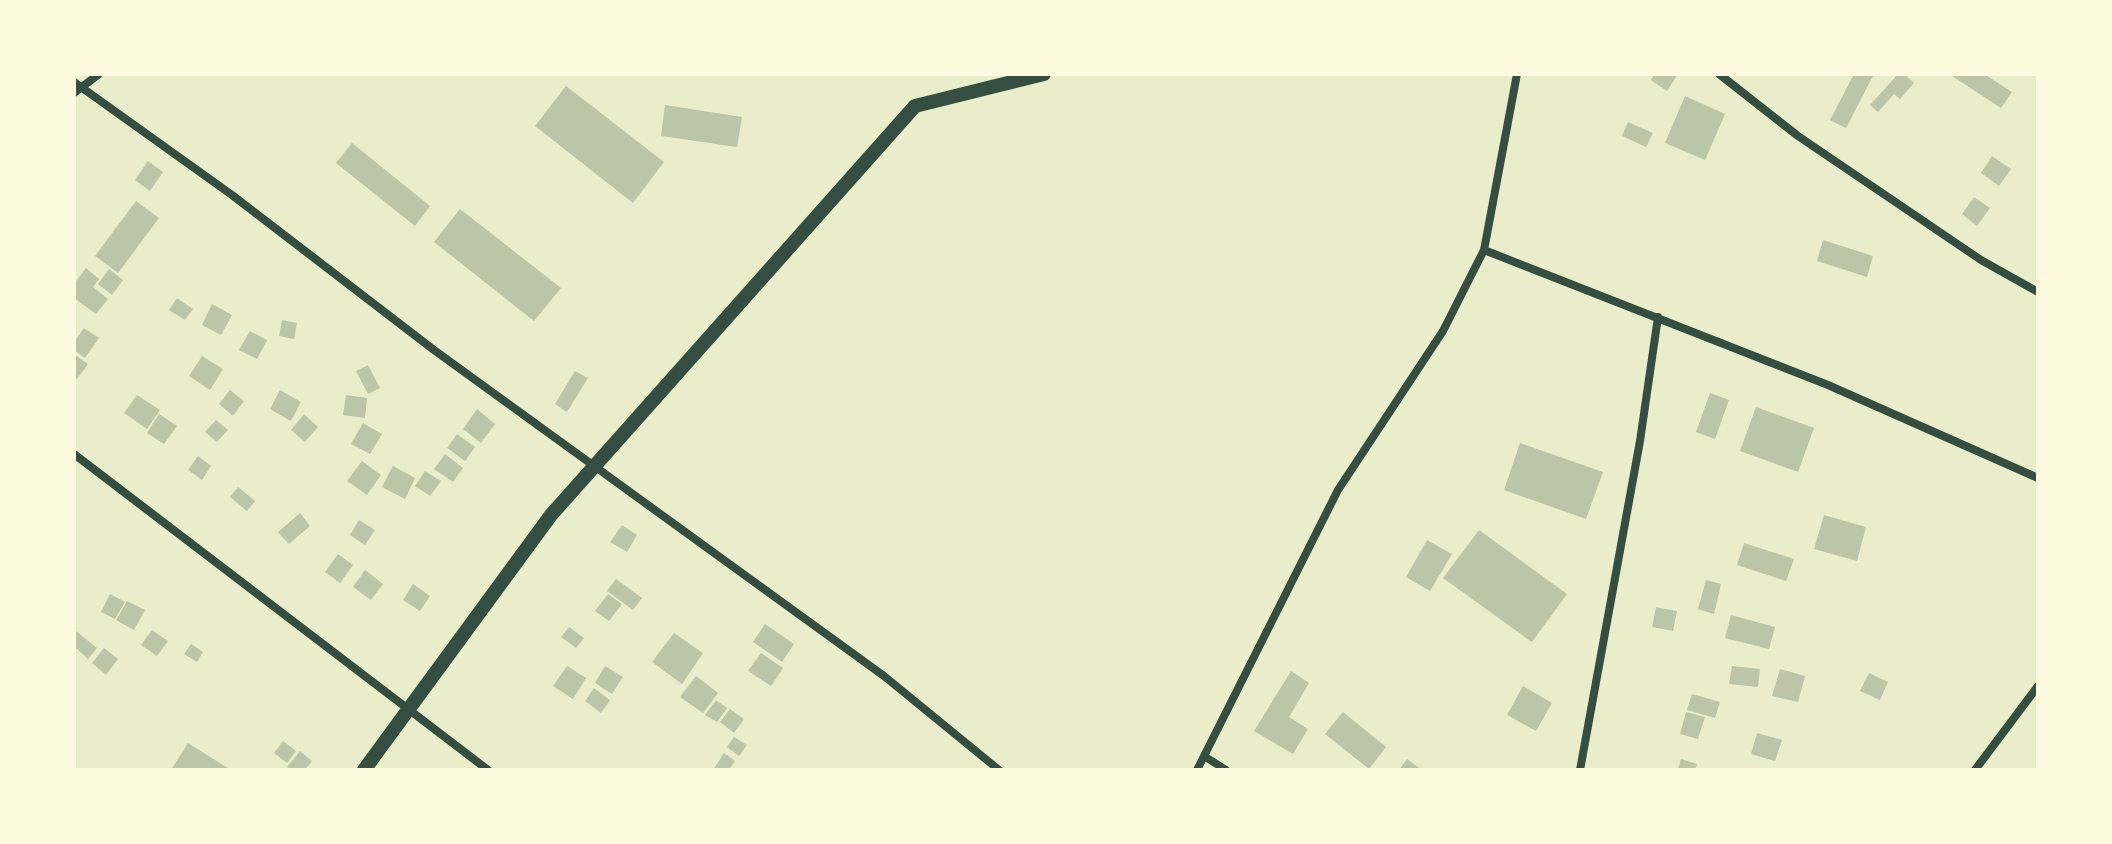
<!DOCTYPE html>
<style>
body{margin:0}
#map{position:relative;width:2112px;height:844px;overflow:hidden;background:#e9edc9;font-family:"Sofia Sans Condensed",sans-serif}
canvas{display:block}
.frame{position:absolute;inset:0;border:76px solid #fefae0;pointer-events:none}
</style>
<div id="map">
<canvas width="2112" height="844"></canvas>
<div class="frame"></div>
</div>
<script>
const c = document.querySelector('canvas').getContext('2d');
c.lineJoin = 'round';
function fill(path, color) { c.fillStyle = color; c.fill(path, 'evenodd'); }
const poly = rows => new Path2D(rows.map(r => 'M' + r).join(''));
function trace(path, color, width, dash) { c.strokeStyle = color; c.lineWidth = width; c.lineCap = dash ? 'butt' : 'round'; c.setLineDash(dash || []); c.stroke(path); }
fill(poly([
 [1654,74,1678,74,1667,91,1651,80],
 [1854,74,1874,74,1846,128,1830,120],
 [1898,74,1904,74,1914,83,1900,99,1894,94,1878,112,1870,105],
 [1953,74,1984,74,2012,92,2001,108,1952,76],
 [566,86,664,162,633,203,535,126],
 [1685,96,1725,114,1705,160,1665,143],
 [665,105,742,117,737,147,661,136],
 [1628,122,1653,133,1646,147,1622,136],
 [352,143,430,206,415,226,336,163],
 [1992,156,2011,169,1999,186,1981,173],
 [148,161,163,172,150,191,135,180],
 [1974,197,1990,208,1977,226,1962,214],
 [136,201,159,218,118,273,95,256],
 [460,209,561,288,534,321,434,242],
 [1823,240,1873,256,1867,277,1817,261],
 [86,268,99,279,93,287,108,299,96,314,74,298,74,284],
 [109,269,123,280,112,295,98,284],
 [177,298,193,309,185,320,169,310],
 [212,304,232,315,221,335,202,325],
 [282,320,297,323,294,339,279,336],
 [84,328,99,338,85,358,74,350,74,342],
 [250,331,267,340,257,359,239,350],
 [74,354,88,364,77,379,74,377],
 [202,356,223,369,210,390,189,376],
 [368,365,380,388,368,394,356,371],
 [575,371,588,378,567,412,555,404],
 [230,390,244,401,233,416,219,404],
 [280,390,301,402,291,421,270,409],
 [1710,393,1729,400,1715,439,1696,432],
 [137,395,160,410,147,429,124,413],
 [346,395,367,398,365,418,343,415],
 [1756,407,1814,428,1798,472,1740,451],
 [477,409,495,424,481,443,463,429],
 [159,414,177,426,164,444,147,433],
 [304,414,318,427,305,442,291,430],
 [216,420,228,430,217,442,205,432],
 [363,423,382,434,370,454,351,444],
 [457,434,475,447,465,461,447,448],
 [1520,443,1603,472,1586,519,1504,490],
 [445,454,463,468,453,482,434,469],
 [198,456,211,466,202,480,188,470],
 [362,461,381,475,367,495,347,481],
 [393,466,415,478,405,499,382,487],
 [425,471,441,481,430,496,415,486],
 [238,487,255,501,247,511,230,497],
 [300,513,310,526,289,544,278,532],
 [1824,515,1866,527,1857,561,1814,549],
 [359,520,375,530,365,545,350,535],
 [622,525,637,535,627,552,610,542],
 [1479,530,1567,594,1532,642,1443,578],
 [1427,540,1452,554,1430,591,1406,577],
 [1744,543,1794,559,1786,581,1737,565],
 [338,554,353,565,340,583,325,572],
 [365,570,383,584,371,600,353,587],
 [616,579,642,598,633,610,607,591],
 [1706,580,1721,584,1714,614,1698,609],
 [413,584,430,596,420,611,403,600],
 [110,594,125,602,115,619,101,612],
 [608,594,622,604,609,621,595,611],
 [127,601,145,610,134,630,116,620],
 [1656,607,1677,611,1673,631,1652,627],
 [1731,615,1775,627,1769,649,1725,638],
 [765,624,794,644,782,662,753,642],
 [569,627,584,638,576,648,561,637],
 [152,630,168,641,157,656,141,645],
 [76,631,97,648,88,659,74,646],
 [674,633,703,653,682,684,652,662],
 [191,644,203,652,197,662,184,654],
 [104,648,118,659,106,675,92,663],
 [761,653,783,668,771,686,748,671],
 [567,666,586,678,573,699,553,686],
 [605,666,623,677,612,694,595,683],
 [1732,666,1760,669,1758,687,1729,684],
 [1780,669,1805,676,1798,702,1772,696],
 [1291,671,1309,683,1289,717,1308,729,1293,754,1254,731],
 [1869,673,1888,682,1880,700,1860,691],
 [696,676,718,693,703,713,680,697],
 [1523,686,1552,703,1536,731,1507,715],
 [594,688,610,700,601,713,585,701],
 [1692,694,1720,702,1715,718,1687,710],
 [716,700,727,708,717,722,705,715],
 [730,709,744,719,734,733,720,722],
 [1343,712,1386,747,1369,769,1325,734],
 [1686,712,1705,717,1698,739,1680,734],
 [1757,733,1782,740,1775,761,1751,754],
 [734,737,747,745,739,756,727,747],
 [283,741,296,751,287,763,274,753],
 [188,743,231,770,171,770],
 [300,751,312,761,305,770,291,770,287,767],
 [724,753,735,761,729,770,713,770],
 [1407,759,1422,770,1399,770],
 [1681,759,1697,764,1695,770,1678,770]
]), '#bcc5a7');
trace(poly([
 [1719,74,1798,136,1981,260,2038,292],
 [74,82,232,195,434,350,884,676,999,770],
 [74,93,99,74],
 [1484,250,1828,385,2038,478],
 [74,454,488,770],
 [1204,756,1226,770],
 [1197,770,1338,490,1443,331,1484,250,1517,74],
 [1580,770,1640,441,1658,317],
 [1975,770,2038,686]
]), '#344e41', 8);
trace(poly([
 [364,770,551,515,915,106,1044,74]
]), '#344e41', 14);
</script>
